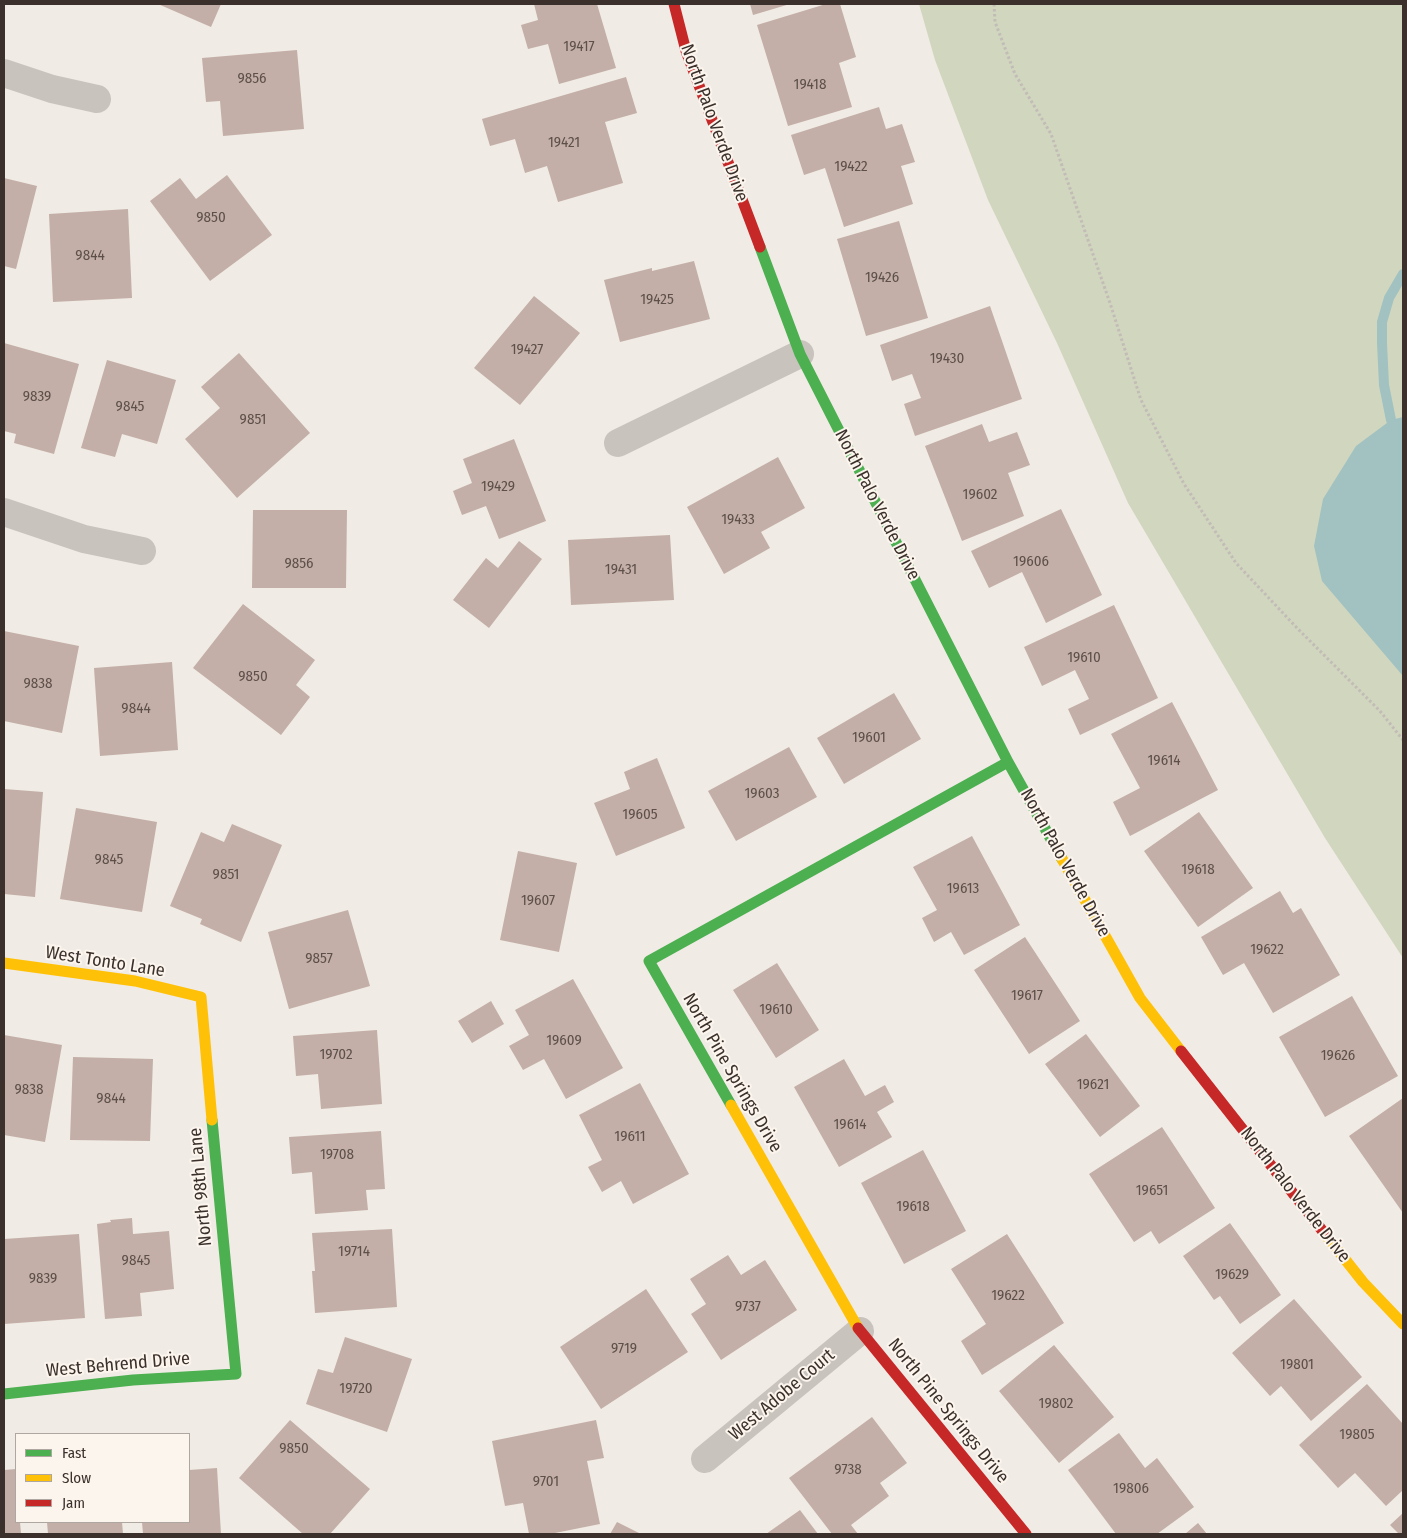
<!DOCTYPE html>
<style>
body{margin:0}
#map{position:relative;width:1407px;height:1538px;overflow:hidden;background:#f0ebe5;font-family:"Fira Sans Condensed",sans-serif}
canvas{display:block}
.frame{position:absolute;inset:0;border:5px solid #3b302b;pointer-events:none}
.legend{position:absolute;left:15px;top:1433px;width:175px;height:90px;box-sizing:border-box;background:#fbf5ee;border:1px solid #aea6a0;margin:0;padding:6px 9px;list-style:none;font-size:15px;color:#3b302b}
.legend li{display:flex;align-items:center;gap:10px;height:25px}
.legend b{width:25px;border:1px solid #aea6a0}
</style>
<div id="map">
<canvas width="1407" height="1538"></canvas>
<div class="frame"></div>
<ul class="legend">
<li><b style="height:6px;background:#4caf50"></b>Fast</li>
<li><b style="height:6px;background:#ffc107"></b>Slow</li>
<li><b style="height:6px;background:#c62828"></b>Jam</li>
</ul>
</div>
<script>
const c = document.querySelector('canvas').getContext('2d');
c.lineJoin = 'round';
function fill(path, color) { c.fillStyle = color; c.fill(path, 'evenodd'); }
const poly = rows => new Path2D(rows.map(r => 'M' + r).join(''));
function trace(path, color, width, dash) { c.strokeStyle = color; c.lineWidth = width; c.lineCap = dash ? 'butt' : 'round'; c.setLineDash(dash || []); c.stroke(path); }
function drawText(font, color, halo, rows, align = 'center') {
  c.font = font + ' "Fira Sans Condensed",sans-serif'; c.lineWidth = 4; c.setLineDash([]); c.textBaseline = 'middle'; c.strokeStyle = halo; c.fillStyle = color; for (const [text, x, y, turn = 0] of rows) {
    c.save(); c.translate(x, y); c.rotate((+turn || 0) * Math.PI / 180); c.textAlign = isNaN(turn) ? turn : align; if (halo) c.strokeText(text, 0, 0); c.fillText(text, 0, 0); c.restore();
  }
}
fill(poly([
 [919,4,1403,4,1403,958,1325,838,1128,503,1057,343,988,200,935,60]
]), '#d1d6bf');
fill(poly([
 [1403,417,1403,676,1322,581,1314,546,1323,499,1356,446,1391,420]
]), '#a1c2c1');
trace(poly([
 [1391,420,1384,385,1382,343,1382,322,1389,298,1403,274]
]), '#a1c2c1', 10);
fill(poly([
 [158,4,221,4,211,27],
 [534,4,597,4,616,68,559,84,548,44,528,49,521,25,538,20],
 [750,4,790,4,753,15],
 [826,4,840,4,856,57,839,63,852,107,788,126,757,25],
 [297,50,304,129,223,136,220,101,206,102,202,58],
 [626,77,637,113,605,122,623,183,558,202,547,166,525,173,515,139,490,146,482,119],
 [879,107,886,129,902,124,915,162,901,166,913,204,844,227,825,168,804,175,791,135],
 [227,175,272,235,210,281,150,201,180,178,196,199],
 [4,178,37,186,16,269,4,266],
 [128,209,132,298,53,302,49,214],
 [899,221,928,318,866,336,837,239],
 [694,261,710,319,620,342,604,280,652,268,652,271],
 [534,296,580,333,520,405,474,368],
 [990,306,1022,399,915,436,904,404,921,398,912,374,892,381,880,345],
 [4,343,79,364,54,454,14,443,16,434,4,431],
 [239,353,310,433,237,498,185,439,220,408,201,387],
 [107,360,176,380,157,444,122,434,115,457,81,448],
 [982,424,989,442,1017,432,1030,465,1008,473,1024,516,962,541,925,446],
 [514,439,546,521,499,539,486,506,462,515,453,491,472,483,463,459],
 [778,457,805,508,761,532,770,548,724,574,687,507],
 [1061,509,1102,595,1046,623,1022,572,989,588,971,551],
 [253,510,347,510,346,588,252,588],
 [670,535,674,600,571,605,568,540],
 [519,541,542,559,489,628,453,600,486,558,498,568],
 [243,604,315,660,296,685,310,697,281,735,193,668],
 [1114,605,1158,698,1080,735,1068,709,1089,699,1075,670,1042,686,1024,647],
 [4,631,79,646,62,733,4,721],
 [172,662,178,750,100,756,94,668],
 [894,693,921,739,844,784,817,738],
 [1172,702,1218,790,1130,836,1113,802,1140,788,1111,734],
 [789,747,817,797,736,841,708,791],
 [657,758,685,828,616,856,594,803,630,789,624,772],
 [4,789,43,792,35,897,4,894],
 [76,808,157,822,142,912,60,899],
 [1199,812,1253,888,1198,927,1144,851],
 [232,824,282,845,241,942,200,924,202,919,170,906,201,832,224,842],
 [972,836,1020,925,964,955,951,932,934,942,922,918,937,910,913,867],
 [518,851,577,863,559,952,500,940],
 [1280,891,1293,913,1301,908,1340,975,1273,1013,1244,963,1223,975,1201,937],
 [348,910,370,986,289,1009,268,932],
 [1025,937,1080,1021,1029,1054,974,970],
 [777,963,819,1030,776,1058,733,990],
 [573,979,623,1068,566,1099,544,1059,523,1070,509,1046,529,1035,515,1010],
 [1352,996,1398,1076,1325,1117,1279,1037],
 [491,1001,504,1024,472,1043,458,1021],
 [377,1030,382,1104,321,1109,318,1074,296,1076,293,1036],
 [1086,1034,1140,1106,1100,1137,1045,1064],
 [4,1035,62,1045,45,1142,4,1135],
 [73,1057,153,1059,150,1141,70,1140],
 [844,1059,865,1096,885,1085,894,1102,877,1112,892,1137,839,1167,794,1087],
 [640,1083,689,1174,633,1204,621,1181,602,1192,588,1167,602,1160,579,1115],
 [1403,1098,1403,1213,1349,1136],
 [1162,1127,1215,1208,1159,1244,1151,1231,1134,1242,1089,1174],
 [381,1131,385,1189,366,1190,368,1210,315,1214,312,1172,292,1174,289,1137],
 [923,1150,966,1231,904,1264,861,1183],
 [132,1218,133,1234,169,1231,174,1289,140,1293,142,1316,105,1319,97,1224,111,1222,110,1220],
 [1230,1223,1281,1295,1240,1324,1220,1296,1214,1300,1183,1256],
 [392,1229,397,1307,315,1313,312,1271,315,1271,312,1233],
 [79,1234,85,1318,4,1324,4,1239],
 [1007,1234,1064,1323,982,1375,961,1341,986,1324,951,1269],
 [728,1255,741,1275,765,1260,797,1310,721,1360,691,1314,706,1304,690,1279],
 [646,1289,688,1352,601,1409,560,1347],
 [1294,1299,1362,1377,1311,1421,1281,1386,1270,1396,1232,1353],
 [345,1337,412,1359,387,1432,306,1404,318,1369,333,1373],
 [1054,1345,1114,1417,1059,1463,999,1391],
 [1367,1384,1403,1424,1403,1490,1386,1506,1355,1473,1338,1488,1299,1445],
 [872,1417,907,1463,880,1483,889,1496,851,1525,858,1534,832,1534,789,1478],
 [290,1420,370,1489,330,1534,303,1534,239,1478],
 [596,1420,604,1458,587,1461,600,1524,550,1534,529,1534,523,1503,505,1506,492,1441],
 [1119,1433,1145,1468,1157,1458,1194,1507,1157,1534,1116,1534,1068,1470],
 [217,1468,221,1534,143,1534,142,1522,189,1522,189,1470],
 [16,1469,16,1522,20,1522,21,1534,4,1534,4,1470],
 [800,1510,818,1534,766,1534],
 [1403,1513,1403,1534,1399,1534,1390,1525],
 [47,1522,122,1522,123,1534,48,1534],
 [617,1522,641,1534,610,1534],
 [1198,1523,1207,1534,1185,1534]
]), '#c3afa7');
trace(poly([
 [994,4,995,22,1015,74,1051,134,1110,303,1141,400,1184,484,1236,563,1297,628,1380,711,1403,740]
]), '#c2bbb6', 3, [2.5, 2.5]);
trace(poly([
 [4,73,52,89,97,99],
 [618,443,800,354],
 [4,512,84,539,142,551],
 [705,1459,860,1331]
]), '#c9c3be', 28);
trace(poly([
 [760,247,800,354,1008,762,1062,859],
 [731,1105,649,961,1008,762],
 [4,1394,133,1380,236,1374,212,1120]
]), '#4caf50', 11);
trace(poly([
 [1062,859,1140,998,1181,1051],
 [4,963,135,981,201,997,212,1120],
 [731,1105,858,1328],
 [1325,1234,1363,1282,1403,1324]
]), '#ffc107', 11);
trace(poly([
 [674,4,686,51,760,247],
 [1181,1051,1325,1234],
 [858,1328,1026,1534]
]), '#c62828', 11);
drawText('15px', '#5d504a', null, [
 ["19417",579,47],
 ["9856",252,79],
 ["19418",810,85],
 ["19421",564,143],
 ["19422",851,167],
 ["9850",211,218],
 ["9844",90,256],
 ["19426",882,278],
 ["19425",657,300],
 ["19427",527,350],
 ["19430",947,359],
 ["9839",37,397],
 ["9845",130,407],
 ["9851",253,420],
 ["19429",498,487],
 ["19602",980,495],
 ["19433",738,520],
 ["19606",1031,562],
 ["9856",299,564],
 ["19431",621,570],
 ["19610",1084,658],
 ["9850",253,677],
 ["9838",38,684],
 ["9844",136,709],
 ["19601",869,738],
 ["19614",1164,761],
 ["19603",762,794],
 ["19605",640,815],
 ["9845",109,860],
 ["19618",1198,870],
 ["9851",226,875],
 ["19613",963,889],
 ["19607",538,901],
 ["19622",1267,950],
 ["9857",319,959],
 ["19617",1027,996],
 ["19610",776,1010],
 ["19609",564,1041],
 ["19702",336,1055],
 ["19626",1338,1056],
 ["19621",1093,1085],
 ["9838",29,1090],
 ["9844",111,1099],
 ["19614",850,1125],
 ["19611",630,1137],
 ["19708",337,1155],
 ["19651",1152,1191],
 ["19618",913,1207],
 ["19714",354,1252],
 ["9845",136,1261],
 ["19629",1232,1275],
 ["9839",43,1279],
 ["19622",1008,1296],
 ["9737",748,1307],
 ["9719",624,1349],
 ["19801",1297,1365],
 ["19720",356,1389],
 ["19802",1056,1404],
 ["19805",1357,1435],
 ["9850",294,1449],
 ["9738",848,1470],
 ["9701",546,1482],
 ["19806",1131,1489]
]);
drawText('18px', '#3b302b', '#fbf5ee', [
 ["North Palo Verde Drive",714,123,70],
 ["North Palo Verde Drive",877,505,63],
 ["North Palo Verde Drive",1065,863,61],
 ["West Tonto Lane",105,962,9],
 ["North Pine Springs Drive",732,1073,60],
 ["North 98th Lane",201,1187,-95],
 ["North Palo Verde Drive",1295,1195,52],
 ["West Behrend Drive",118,1365,-5],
 ["West Adobe Court",782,1395,-40],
 ["North Pine Springs Drive",948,1411,51]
]);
</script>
